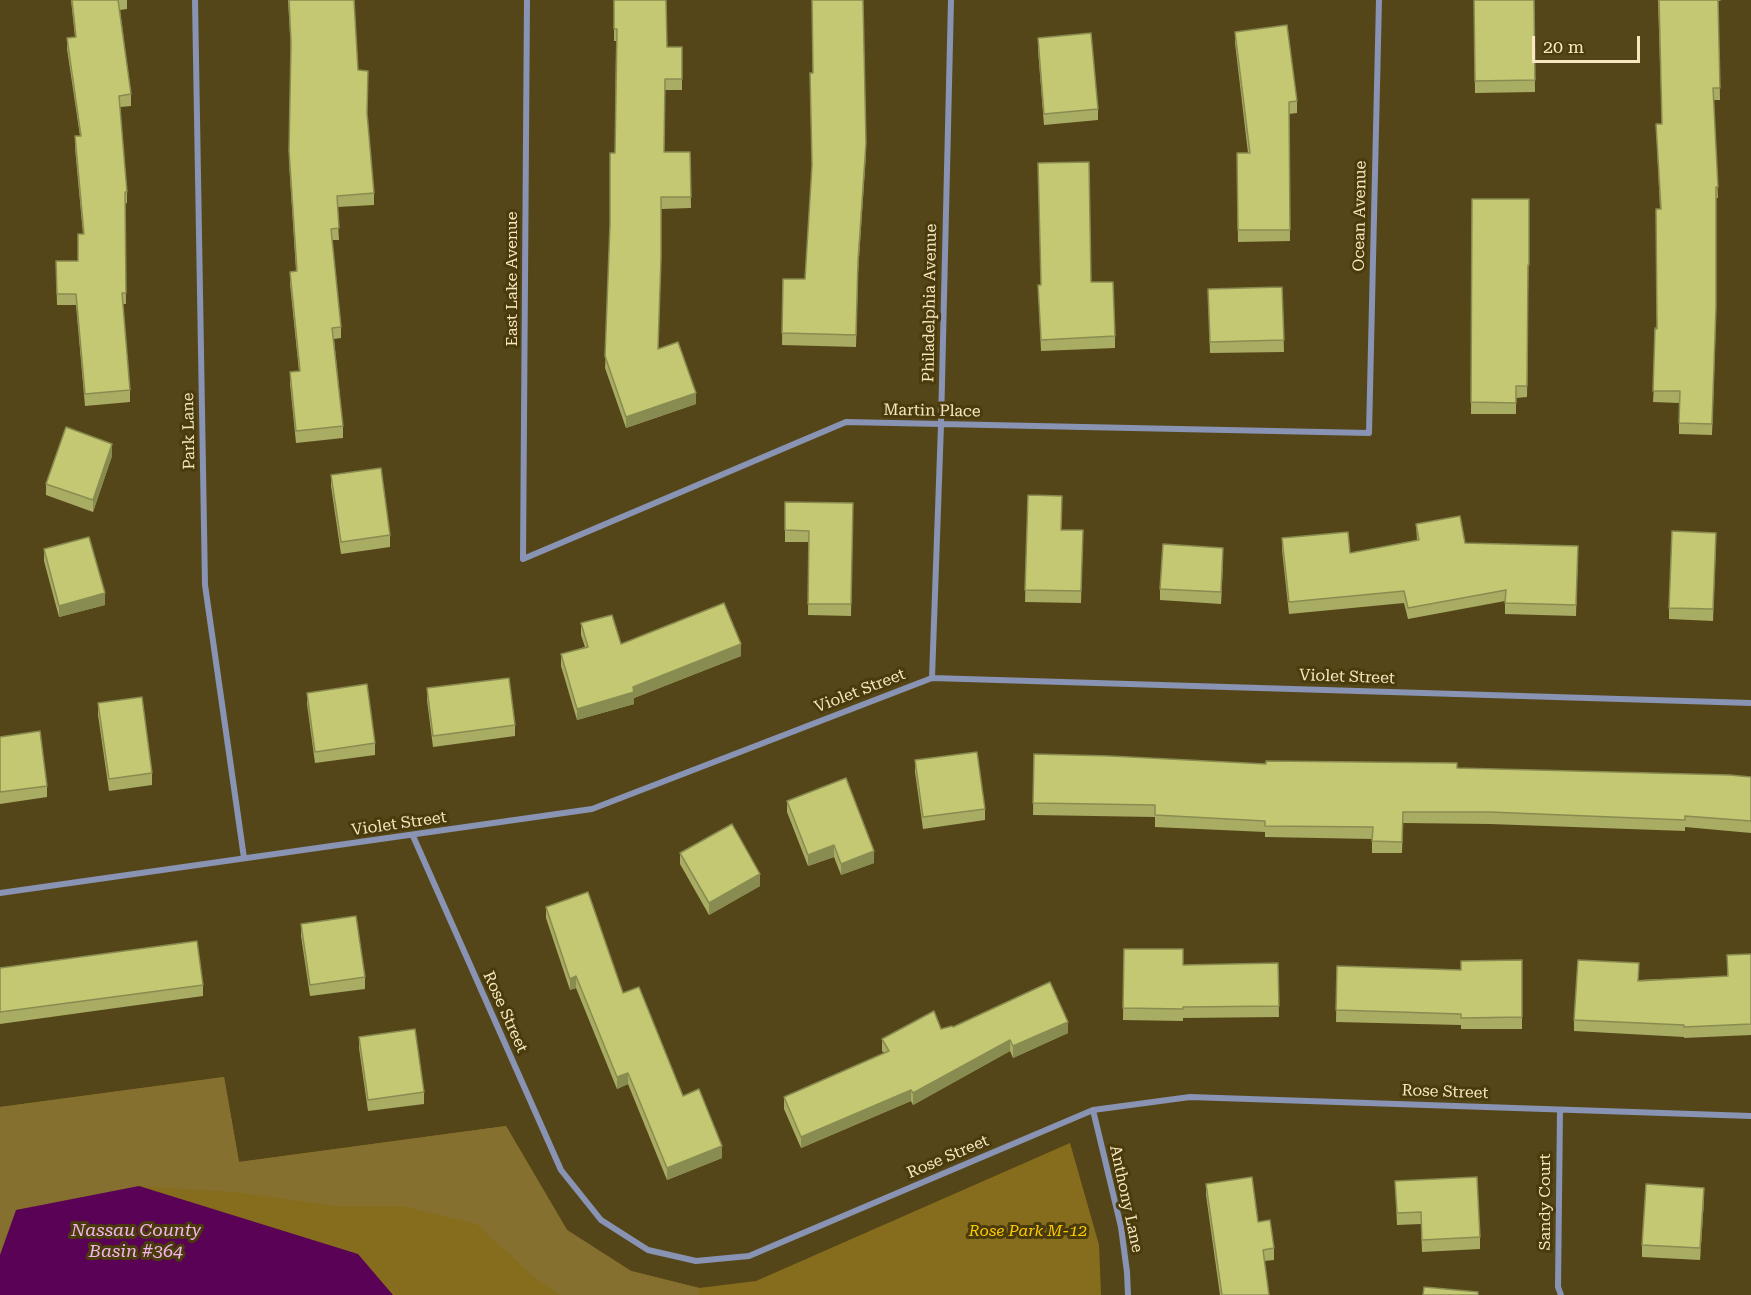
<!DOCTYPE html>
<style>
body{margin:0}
#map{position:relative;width:1751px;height:1295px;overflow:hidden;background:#554619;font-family:"Roboto Serif",serif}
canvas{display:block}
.scale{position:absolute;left:1532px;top:36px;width:108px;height:27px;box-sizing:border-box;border:3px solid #f6e7c0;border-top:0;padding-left:8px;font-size:18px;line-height:21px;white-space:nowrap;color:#f6e7c0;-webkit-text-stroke:4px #4a3b0d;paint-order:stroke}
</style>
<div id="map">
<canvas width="1751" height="1295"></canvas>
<div class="scale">20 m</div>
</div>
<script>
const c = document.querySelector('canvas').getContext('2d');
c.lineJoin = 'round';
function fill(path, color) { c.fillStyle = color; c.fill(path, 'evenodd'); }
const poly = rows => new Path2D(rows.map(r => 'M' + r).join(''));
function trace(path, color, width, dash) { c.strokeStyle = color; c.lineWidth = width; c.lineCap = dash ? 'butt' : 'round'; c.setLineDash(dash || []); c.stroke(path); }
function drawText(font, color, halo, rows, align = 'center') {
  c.font = font + ' "Roboto Serif",serif'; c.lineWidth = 6; c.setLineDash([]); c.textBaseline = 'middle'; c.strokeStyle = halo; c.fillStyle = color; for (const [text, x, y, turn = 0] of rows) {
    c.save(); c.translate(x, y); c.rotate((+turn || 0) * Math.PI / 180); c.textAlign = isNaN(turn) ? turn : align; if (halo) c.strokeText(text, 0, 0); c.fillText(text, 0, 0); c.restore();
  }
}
fill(poly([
 [224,1077,239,1162,506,1126,567,1230,631,1271,699,1288,756,1281,1070,1143,1099,1245,1101,1295,0,1295,0,1107]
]), '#866d1d');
fill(poly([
 [224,1077,239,1162,506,1126,567,1230,631,1271,699,1288,699,1295,560,1295,533,1276,477,1224,403,1206,336,1206,235,1192,139,1186,16,1210,0,1255,0,1107]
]), '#867030');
fill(poly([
 [139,1186,358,1254,393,1295,0,1295,0,1255,16,1210]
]), '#5a0256');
trace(poly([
 [195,0,205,585,244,858],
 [527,0,523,559,846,422,1369,433,1379,0],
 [932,678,941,425,951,0],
 [413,836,561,1170,601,1220,648,1250,696,1261,749,1256,1093,1110,1190,1097,1751,1116],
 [0,893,592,809,932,678,1751,703],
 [1093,1110,1121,1227,1127,1272,1128,1295],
 [1560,1110,1558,1287,1561,1295]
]), '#8993b3', 6);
fill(poly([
 [71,0,127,0,127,9,120,10,131,94,131,106,120,107,127,192,127,203,125,204,126,304,123,304,130,390,130,402,85,406,76,305,57,305,56,261,78,261,83,234,75,148,75,136,80,136,67,49,67,38,75,37],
 [288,0,354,0,358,70,367,115,374,193,374,205,337,207,339,240,332,240,341,327,341,338,334,339,343,426,343,438,296,443,290,384,290,372,299,371,290,284,290,272,296,271,289,162,291,51],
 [614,0,667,47,682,47,682,90,665,90,664,152,690,152,691,208,661,209,658,349,696,404,626,428,605,368,615,153,616,41,614,41],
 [1474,0,1534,0,1535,92,1475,93],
 [1658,0,1722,0,1718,1,1720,100,1714,100,1718,198,1716,198,1716,319,1712,435,1679,434,1679,403,1653,402,1657,329,1660,209,1656,124,1662,124],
 [1235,32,1297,101,1297,113,1289,114,1290,241,1238,242,1237,153,1248,153,1235,43],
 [1038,38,1098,109,1098,120,1044,125,1038,50],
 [866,154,858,273,856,347,782,345,783,279,805,279,812,168],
 [1472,199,1529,199,1527,397,1516,398,1516,414,1471,414],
 [1091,282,1115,336,1115,348,1041,351,1038,285],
 [1282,287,1284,352,1210,353,1208,289],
 [112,456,93,512,46,495,46,484],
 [331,475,390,535,390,547,341,554,331,486],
 [1028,495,1061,530,1083,530,1081,603,1025,602],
 [785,502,853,503,851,616,808,615,809,542,785,542],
 [1416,524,1465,543,1578,546,1576,616,1505,614,1505,601,1408,619,1404,603,1289,614,1282,550,1282,538,1350,553,1417,540],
 [1716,544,1713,621,1669,619,1669,608],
 [44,549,105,605,59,617,44,561],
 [1223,560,1221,604,1160,600,1160,589],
 [581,623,621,644,741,656,634,698,634,704,577,720,561,666,561,654,585,647,581,635],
 [427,688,515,725,515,736,433,747,427,700],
 [307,693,375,743,375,755,315,763,307,704],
 [98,703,152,773,152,785,109,791,98,715],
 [0,737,47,786,47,797,0,804],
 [1034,754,1266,764,1457,768,1751,777,1751,833,1685,827,1685,831,1490,824,1403,823,1402,853,1372,853,1372,839,1265,837,1265,832,1155,827,1155,817,1033,815],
 [915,760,985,809,985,820,923,829,915,772],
 [787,801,874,863,841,875,834,857,808,866,787,812],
 [680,853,760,886,709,915,680,864],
 [546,907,623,993,683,1096,722,1158,667,1180,628,1084,617,1089,576,988,570,990,546,918],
 [301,924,365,977,365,989,310,996,301,936],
 [1124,949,1183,965,1278,963,1279,1017,1183,1018,1183,1021,1123,1020],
 [1751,954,1751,1035,1684,1038,1684,1037,1574,1031,1574,1020,1638,980,1727,976,1727,955],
 [1522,960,1522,1029,1461,1029,1461,1025,1336,1022,1337,966,1461,970],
 [0,968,203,985,203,996,0,1024],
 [953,1027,1068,1033,1013,1058,1010,1051,913,1105,911,1101,801,1148,784,1109,784,1097,884,1053,882,1051,882,1039],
 [359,1037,424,1092,424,1104,368,1111,359,1048],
 [1395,1181,1480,1237,1480,1249,1422,1252,1421,1224,1397,1225],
 [1206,1184,1258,1222,1274,1248,1274,1260,1264,1261,1269,1295,1220,1295,1206,1195],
 [1704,1199,1700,1260,1642,1257,1642,1245]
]), '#a9ac63');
fill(poly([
 [866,143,858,273,856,347,858,261],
 [696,393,696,404,626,428,626,417],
 [112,444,112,456,93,512,93,500],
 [1223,548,1223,560,1221,604,1221,592],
 [105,593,105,605,59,617,59,606],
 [741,644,741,656,634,698,634,704,577,720,577,709],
 [834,845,834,857,808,866,808,855],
 [874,851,874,863,841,875,841,864],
 [760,874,760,886,709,915,709,903],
 [576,976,576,988,570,990,570,979],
 [1068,1022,1068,1033,1013,1058,1013,1046],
 [1010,1040,1010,1051,913,1105,913,1093],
 [628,1073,628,1084,617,1089,617,1077],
 [911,1090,911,1101,801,1148,801,1137],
 [722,1146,722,1158,667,1180,667,1168],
 [1704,1188,1704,1199,1700,1260,1700,1248]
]), '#898c50');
const building = poly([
 [72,0,118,0,131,94,119,96,127,192,125,192,126,293,122,293,130,390,85,394,76,294,57,294,56,261,78,261,78,234,84,234,75,136,81,136,67,38,76,37,72,0],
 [289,0,354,0,358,70,368,71,367,113,374,193,337,196,339,228,331,229,341,327,332,328,343,426,296,431,290,372,300,371,290,272,297,271,289,151,291,42,289,0],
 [614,0,666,0,667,47,682,47,682,79,665,79,664,152,690,152,691,197,661,197,661,258,658,349,678,342,696,393,626,417,605,356,610,224,610,153,615,153,617,29,614,29,614,0],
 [812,0,863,0,866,143,858,261,856,335,782,333,783,279,805,279,812,165,810,73,813,73,812,0],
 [1474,0,1534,0,1535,80,1475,81,1474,0],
 [1659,0,1718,0,1720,88,1713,88,1718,187,1716,187,1716,307,1712,424,1679,423,1680,391,1653,391,1655,328,1657,329,1656,209,1661,209,1656,124,1662,124,1659,0],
 [1287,25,1297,101,1289,102,1290,230,1238,230,1237,153,1250,153,1235,32,1287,25],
 [1091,33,1098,109,1044,114,1038,38,1091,33],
 [1089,162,1091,282,1113,282,1115,336,1041,340,1038,285,1041,285,1038,163,1089,162],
 [1472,199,1529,199,1529,265,1528,265,1527,386,1516,386,1516,403,1471,402,1472,199],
 [1282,287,1284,340,1210,342,1208,289,1282,287],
 [66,427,112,444,93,500,46,484,66,427],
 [381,468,390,535,341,542,331,475,381,468],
 [1028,495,1062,496,1061,530,1083,530,1081,591,1025,590,1028,495],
 [785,502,853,503,851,604,808,604,809,531,785,530,785,502],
 [1460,516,1465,543,1578,546,1576,605,1505,603,1506,590,1408,608,1404,591,1289,602,1282,538,1348,532,1350,553,1419,540,1416,524,1460,516],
 [1672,531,1716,533,1713,609,1669,608,1672,531],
 [89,537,105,593,59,606,44,549,89,537],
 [1163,544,1223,548,1221,592,1160,589,1163,544],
 [724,603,741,644,633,687,634,692,577,709,561,654,588,647,581,623,612,615,621,644,724,603],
 [509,678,515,725,433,736,427,688,509,678],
 [367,684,375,743,315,752,307,693,367,684],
 [142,697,152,773,109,779,98,703,142,697],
 [40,731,47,786,0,792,0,737,40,731],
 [977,752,985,809,923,817,915,760,977,752],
 [1034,754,1110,756,1266,764,1266,761,1457,763,1457,768,1730,775,1751,777,1751,821,1685,816,1685,820,1490,812,1403,812,1402,842,1372,841,1373,827,1265,826,1265,821,1155,815,1155,805,1033,803,1034,754],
 [846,778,874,851,841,864,834,845,808,855,787,801,846,778],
 [732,824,760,874,709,903,680,853,732,824],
 [588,892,623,993,639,987,683,1096,699,1089,722,1146,667,1168,628,1073,617,1077,576,976,570,979,546,907,588,892],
 [356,916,365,977,310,985,301,924,356,916],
 [197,941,203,985,0,1012,0,968,197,941],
 [1124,949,1183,949,1183,965,1278,963,1279,1006,1183,1007,1183,1009,1123,1008,1124,949],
 [1751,954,1751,1024,1684,1027,1684,1025,1574,1020,1578,960,1639,963,1638,981,1728,976,1727,955,1751,954],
 [1522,960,1522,1017,1461,1018,1461,1014,1336,1010,1337,966,1461,970,1461,961,1522,960],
 [1050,982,1068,1022,1013,1046,1010,1040,913,1093,911,1090,801,1137,784,1097,889,1051,882,1039,934,1011,941,1029,952,1026,953,1027,1050,982],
 [415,1029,424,1092,368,1100,359,1037,415,1029],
 [1252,1177,1258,1222,1270,1220,1274,1248,1263,1250,1269,1295,1222,1295,1206,1184,1252,1177],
 [1477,1177,1480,1237,1422,1240,1421,1212,1397,1213,1395,1181,1477,1177],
 [1646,1184,1704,1188,1700,1248,1642,1245,1646,1184],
 [1424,1287,1478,1292,1478,1295,1423,1295,1424,1287]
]);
fill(building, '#c4c873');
trace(building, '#898c50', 1.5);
drawText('16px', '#f6e7c0', '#4a3b0d', [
 ["Ocean Avenue",1360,216,-89],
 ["East Lake Avenue",512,279,-90],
 ["Philadelphia Avenue",930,303,-89],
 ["Martin Place",932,411,1],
 ["Park Lane",189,431,-91],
 ["Violet Street",1347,677,2],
 ["Violet Street",860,691,-21],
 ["Violet Street",399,824,-8],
 ["Rose Street",505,1012,66],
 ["Rose Street",1445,1092,2],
 ["Rose Street",948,1157,-23],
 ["Anthony Lane",1126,1199,78],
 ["Sandy Court",1545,1202,-90]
]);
drawText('italic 16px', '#fcca00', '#4a3b0d', [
 ["Rose Park M-12",1028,1231]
]);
drawText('italic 18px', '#f5b4ee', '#4a3b0d', [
 ["Nassau County",136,1231],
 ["Basin #364",136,1252]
]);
</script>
